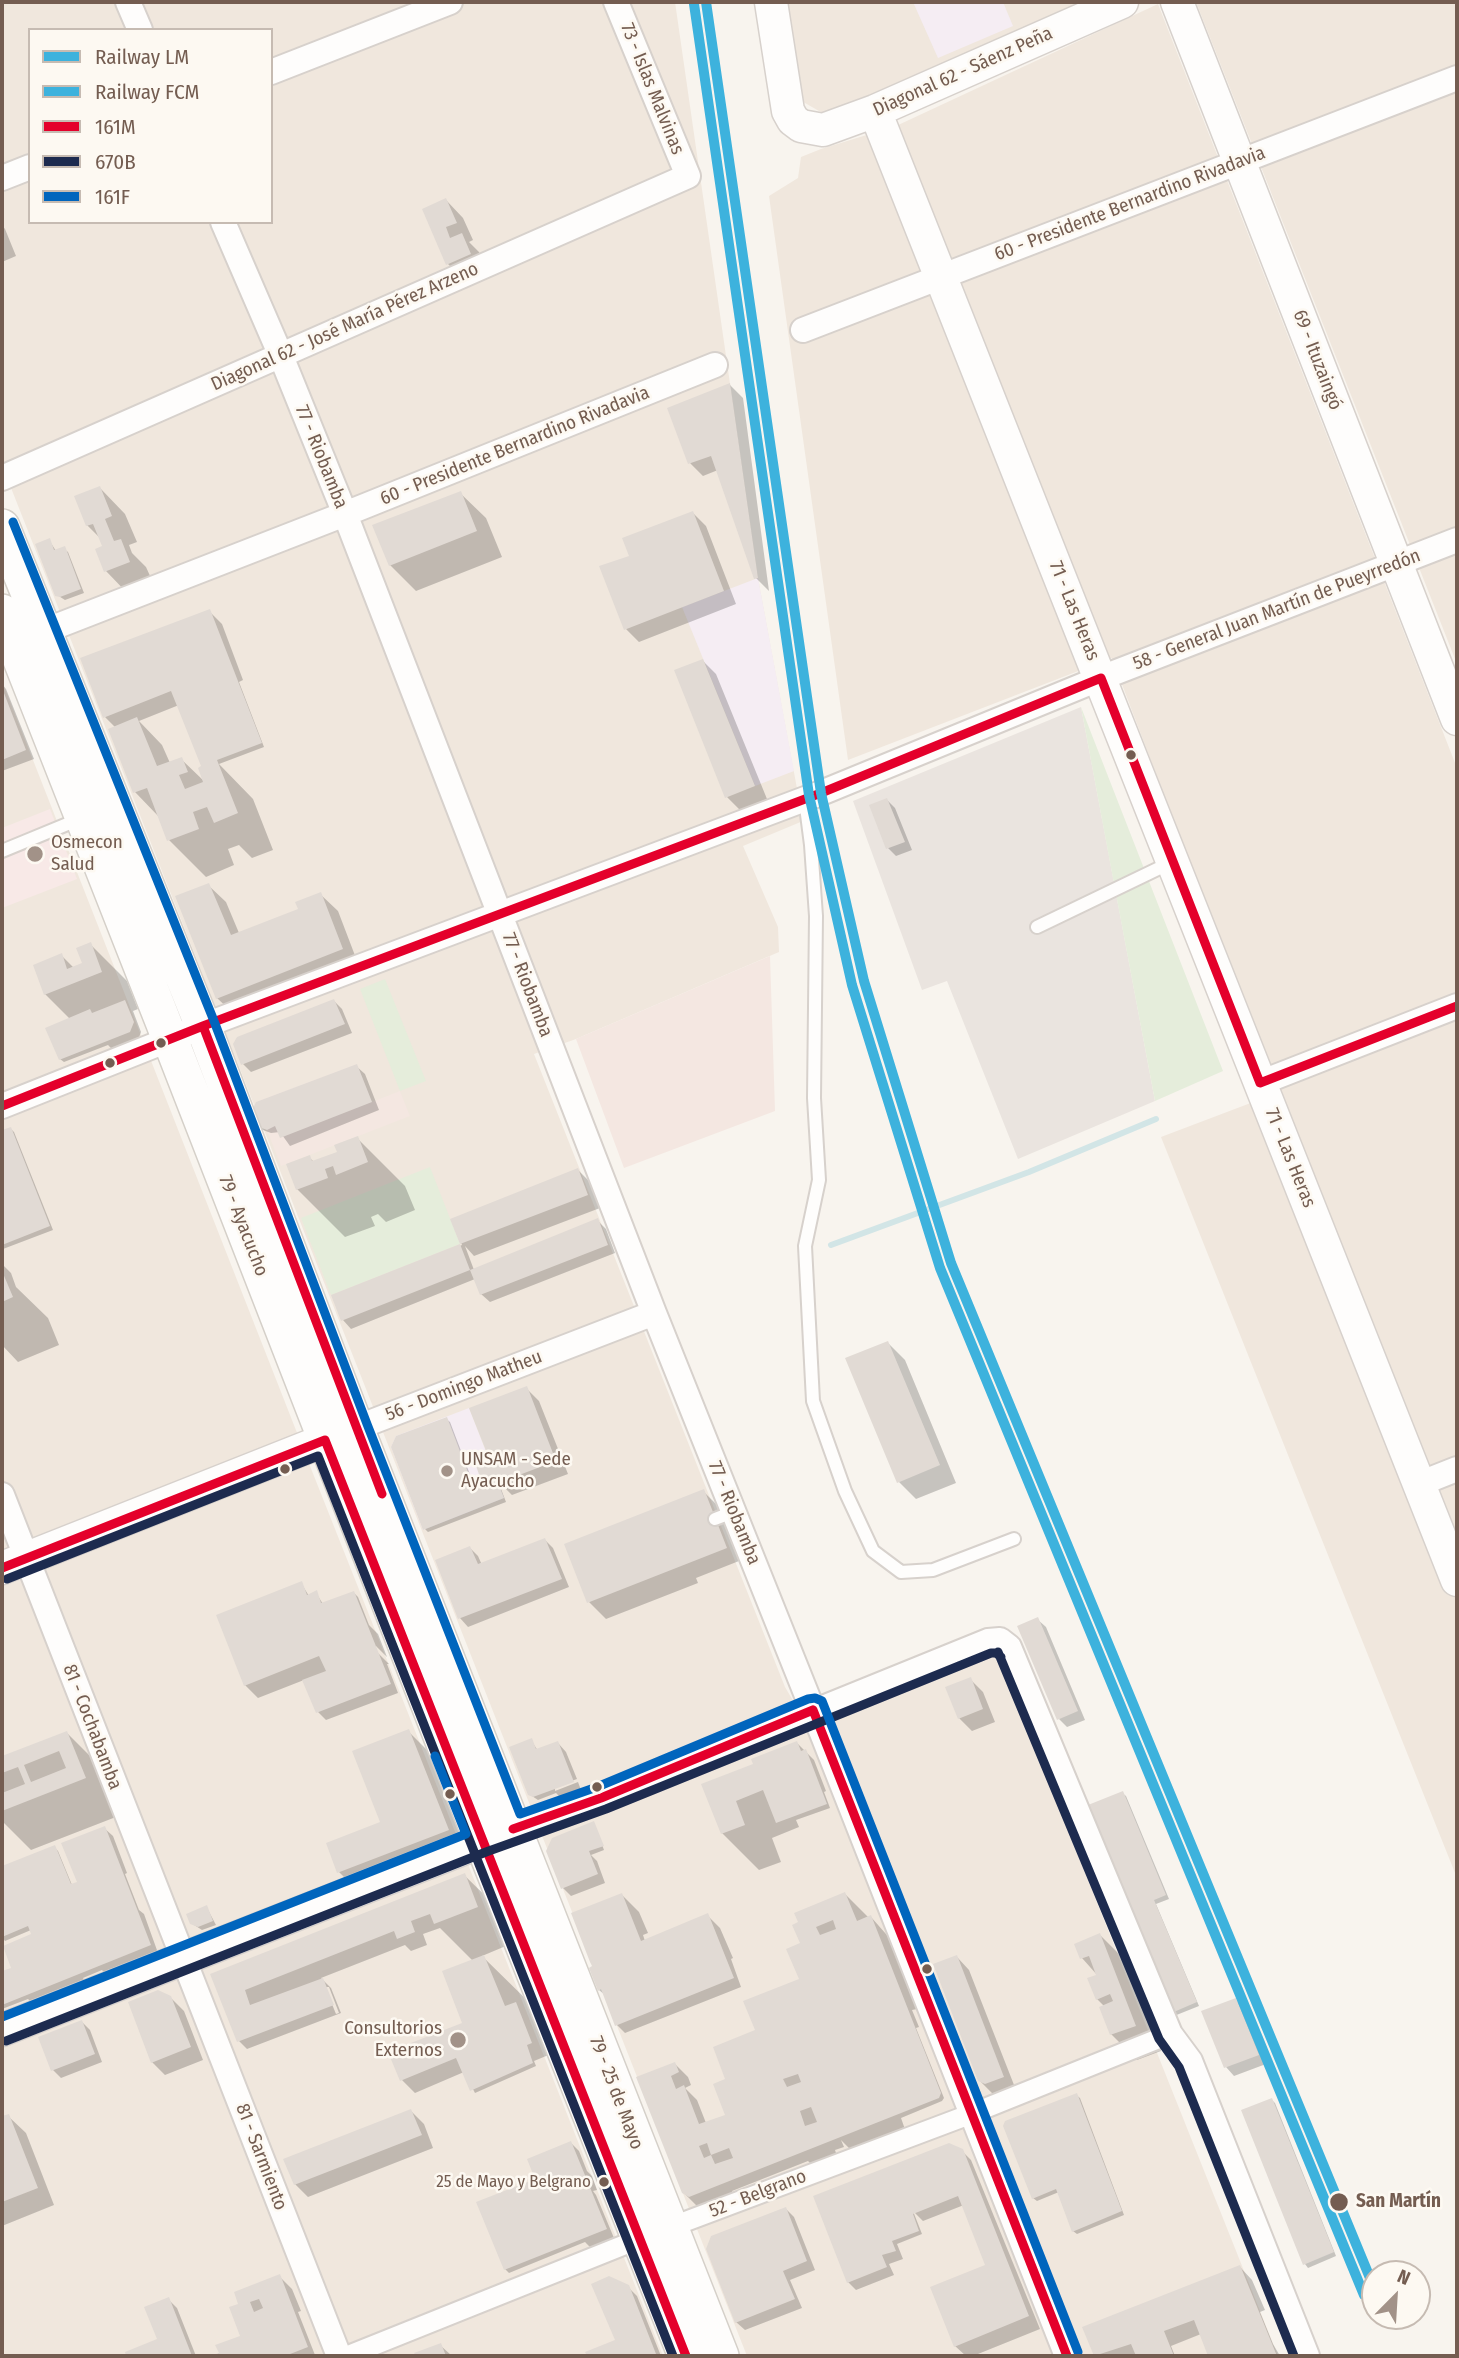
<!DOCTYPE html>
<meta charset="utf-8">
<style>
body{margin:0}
#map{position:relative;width:1459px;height:2358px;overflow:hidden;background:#f8f4ee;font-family:"Fira Sans Condensed",sans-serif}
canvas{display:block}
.frame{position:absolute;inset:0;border:4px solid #745d51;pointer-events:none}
.legend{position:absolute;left:28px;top:28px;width:245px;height:196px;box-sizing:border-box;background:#fdf9f2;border:2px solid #c6bbb2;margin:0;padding:9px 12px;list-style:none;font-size:21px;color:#745d51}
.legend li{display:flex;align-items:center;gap:14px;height:35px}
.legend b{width:35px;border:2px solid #c6bbb2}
.north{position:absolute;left:1361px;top:2260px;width:70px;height:70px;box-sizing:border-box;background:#fdf9f2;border:2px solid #c6bbb2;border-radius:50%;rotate:24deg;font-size:19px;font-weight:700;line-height:28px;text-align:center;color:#745d51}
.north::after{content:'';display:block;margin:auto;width:24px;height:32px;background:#a29288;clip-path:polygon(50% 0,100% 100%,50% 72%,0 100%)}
</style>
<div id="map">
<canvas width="1459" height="2358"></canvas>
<div class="frame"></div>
<ul class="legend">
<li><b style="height:9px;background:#3db2dd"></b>Railway LM</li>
<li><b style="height:9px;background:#3db2dd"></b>Railway FCM</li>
<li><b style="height:9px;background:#e4002b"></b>161M</li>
<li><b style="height:9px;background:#1d2b4f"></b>670B</li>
<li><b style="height:9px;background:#0065bd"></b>161F</li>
</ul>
<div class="north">N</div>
</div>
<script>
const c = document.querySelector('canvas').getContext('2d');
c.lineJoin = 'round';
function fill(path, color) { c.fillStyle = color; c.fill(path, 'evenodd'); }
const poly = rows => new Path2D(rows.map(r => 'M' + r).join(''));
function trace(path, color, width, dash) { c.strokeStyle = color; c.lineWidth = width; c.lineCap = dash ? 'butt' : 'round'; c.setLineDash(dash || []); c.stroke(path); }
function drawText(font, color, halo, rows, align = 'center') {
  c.font = font + ' "Fira Sans Condensed",sans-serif'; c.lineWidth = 5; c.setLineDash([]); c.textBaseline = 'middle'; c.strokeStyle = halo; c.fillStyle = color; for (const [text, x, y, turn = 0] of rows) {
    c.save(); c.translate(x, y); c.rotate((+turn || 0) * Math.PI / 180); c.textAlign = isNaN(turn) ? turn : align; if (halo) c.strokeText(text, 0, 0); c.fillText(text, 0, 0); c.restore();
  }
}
fill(poly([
 [2,2,675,2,758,578,803,821,743,846,778,927,779,952,576,1039,534,1054,785,1687,809,1728,983,1654,999,1657,1278,2356,747,2356,2,465],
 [30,30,271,30,271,222,30,222],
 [783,2,1081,2,826,115,798,99],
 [1196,2,1457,2,1457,664],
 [1158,4,1457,768,1457,1878,1161,1137,1277,1093,1112,658,848,760,769,196,798,178,801,157,821,149,896,126],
 [2,681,312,1471,663,2356,2,2356]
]), '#f0e7dd');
fill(poly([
 [770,956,775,1111,624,1168,576,1039],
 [357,1064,372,1102,400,1091,410,1116,281,1166,256,1102]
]), '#f4e7e1');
fill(poly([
 [1081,707,1155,1101,1018,1159,947,981,922,990,853,801]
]), '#eae4df');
fill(poly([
 [913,2,1003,2,1013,26,938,58],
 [758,578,794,771,755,786,682,607],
 [469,1408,504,1498,423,1530,391,1447,396,1436]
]), '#f5edf3');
fill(poly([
 [50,809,77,879,2,908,2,828]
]), '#f8e9e7');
fill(poly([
 [1081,707,1223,1071,1155,1101,1115,889],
 [385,979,426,1081,400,1091,360,989],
 [430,1167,460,1244,331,1295,301,1218]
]), '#e5eddb');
fill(poly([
 [446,200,463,218,473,240,469,242,479,252,487,271,465,281,448,264,424,210],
 [2,225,5,229,16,256,2,262],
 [730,385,743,398,769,591,756,578,718,470,703,476,690,463],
 [100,488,125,514,137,542,129,545,132,553,146,567,155,587,131,597,106,571,104,547,101,539,87,525],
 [460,493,486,518,502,557,416,591,390,565],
 [693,513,706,526,736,604,639,642,626,629,631,557],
 [49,540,56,551,64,549,68,552,84,593,65,600,57,595],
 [209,611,222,624,243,680,239,682,264,747,219,764,253,799,273,850,252,858,239,845,228,849,234,865,206,877,169,840,160,818,135,792,110,730,116,728,105,717],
 [179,705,205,767,205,782,181,759,170,763,162,745,139,721],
 [703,661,716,674,767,799,740,810,727,797],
 [2,684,6,689,34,759,2,771],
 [887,800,895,808,912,850,896,856,888,848],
 [208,885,226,902,239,933,300,910,320,894,338,911,359,966,235,1015,217,998],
 [90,944,127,981,138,1009,133,1011,141,1032,138,1040,113,1050,108,1045,64,1062,60,1059,70,1019,45,994,61,955,74,968,84,964],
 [334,1001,342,1009,352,1033,251,1072,243,1064],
 [356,1066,365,1074,379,1110,290,1146,280,1132,271,1133,260,1129,255,1124],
 [11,1129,14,1132,53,1230,3,1249,2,1132],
 [357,1138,405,1186,415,1210,386,1222,378,1214,371,1217,375,1226,345,1237,297,1189,309,1157,314,1162,339,1152],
 [578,1170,591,1183,600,1208,474,1256,465,1246,474,1270,597,1220,606,1229,615,1253,490,1302,481,1294,475,1279,351,1329,343,1320,333,1296,462,1245,452,1220],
 [2,1264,11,1273,16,1287,48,1318,59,1345,18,1362,2,1345],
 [888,1343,905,1360,956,1483,916,1499,899,1482],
 [526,1388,539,1401,568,1474,512,1495,498,1481,506,1502,428,1532,425,1529,446,1419,450,1422,474,1485,484,1481,491,1460],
 [703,1491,716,1504,739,1561,696,1578,698,1583,606,1619,589,1602],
 [545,1540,553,1548,569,1587,468,1627,460,1618,470,1548,478,1556,482,1565],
 [301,1583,309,1596,316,1593,323,1604,354,1593,358,1597,369,1625,378,1634,387,1657,376,1646,376,1651,389,1664,387,1664,398,1693,326,1720,318,1712,304,1680,258,1698,245,1685],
 [1037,1619,1046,1627,1085,1720,1067,1727,1059,1719],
 [970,1679,983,1692,995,1722,972,1731,959,1718],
 [408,1731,434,1757,473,1856,365,1898,339,1872,328,1844,382,1823],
 [67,1733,103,1769,121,1815,31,1850,2,1821,2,1758],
 [531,1740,538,1751,558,1743,566,1752,577,1779,555,1787,555,1791,578,1782,581,1790,561,1798,556,1793,538,1800,529,1794],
 [797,1743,814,1760,826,1791,824,1792,830,1808,796,1820,799,1827,772,1838,781,1862,759,1870,722,1833,703,1785,755,1765],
 [1122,1793,1126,1796,1169,1899,1156,1904,1199,2006,1174,2016],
 [594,1823,604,1850,591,1855,597,1861,605,1883,571,1896,563,1888],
 [104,1828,113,1836,127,1873,125,1874,139,1910,144,1914,158,1953,106,1975,102,1970,83,1978,86,1983,33,2004,28,1999,2,2009,2,1973,14,1969,34,1935,31,1930,5,1941,2,1937,2,1868,54,1847,58,1851,72,1885,79,1882],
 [464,1875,501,1911,513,1943,482,1956,532,2005,551,2054,534,2061,536,2066,475,2093,464,2072,415,2093,402,2080,391,2053,465,2023,473,1961,440,1928,423,1934,427,1945,411,1951,405,1945,321,1978,331,1988,341,2013,247,2049,239,2041,213,1975],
 [325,1987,329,1987,339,2013,336,2014],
 [845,1894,869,1918,871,1917,893,1942,917,2009,912,2010,919,2027,916,2028,944,2098,942,2101,901,2118,907,2135,856,2155,841,2140,844,2147,835,2150,837,2156,813,2166,808,2161,732,2191,734,2196,703,2209,697,2206,683,2192,638,2078,675,2064,688,2077,691,2085,685,2088,697,2100,706,2123,727,2116,728,2080,758,2031,801,1980,803,1944,802,1942],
 [622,1895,639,1912,648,1933,643,1935,645,1941,707,1915,720,1928,733,1958,731,1959,741,1987,625,2033,617,2025,605,1995,599,1990],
 [207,1908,216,1925,202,1930,191,1923],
 [1100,1935,1126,1961,1161,2051,1137,2060,1111,2034,1105,2007,1097,1999,1098,1976,1082,1958],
 [957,1957,969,1970,1016,2090,999,2096,993,2094,979,2080],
 [170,1997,184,2011,203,2060,165,2075,152,2062],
 [1236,2000,1244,2008,1266,2064,1234,2076,1226,2067],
 [82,2022,90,2030,102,2062,61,2078,53,2070],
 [1076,2095,1080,2098,1124,2215,1077,2234,1073,2231,1059,2192,1037,2201,1033,2198],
 [1272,2100,1275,2103,1336,2256,1308,2268,1305,2264],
 [411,2111,424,2124,433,2148,308,2197,295,2184],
 [8,2116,26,2133,54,2205,2,2226,2,2118],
 [571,2143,579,2151,587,2171,592,2176,597,2190,593,2191,596,2195,614,2238,590,2247,585,2242,509,2273,505,2269,537,2180],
 [962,2151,971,2160,1040,2329,973,2356,966,2356,955,2346,989,2266,964,2205,923,2221,913,2211,922,2234,897,2244,903,2259,889,2264,894,2275,856,2290,848,2282],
 [786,2209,794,2217,815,2270,790,2280,802,2308,745,2330,736,2322],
 [1240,2267,1252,2280,1265,2310,1260,2312,1273,2344,1280,2356,1210,2356,1201,2334,1171,2346,1175,2356,1095,2356,1084,2328],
 [279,2276,292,2289,301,2311,298,2312,315,2355,215,2356,242,2337,240,2305],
 [628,2287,637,2296,661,2356,589,2356,588,2353,617,2341],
 [168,2299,177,2308,196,2356,128,2356,127,2353,159,2340],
 [440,2345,452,2356,418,2356,417,2354]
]), '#0003');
trace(poly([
 [831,1245,1029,1172,1156,1119]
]), '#d2e5e6', 6);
fill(poly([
 [446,198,457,223,446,227,450,238,462,233,471,254,446,265,422,209],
 [730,383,758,578,754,579,711,456,688,464,667,408],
 [100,486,112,516,105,519,114,541,121,539,130,562,104,572,95,549,102,546,93,524,86,526,74,496],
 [461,491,477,531,389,566,372,525],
 [693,511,724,591,624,630,599,566,629,556,622,538],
 [50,538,54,550,65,546,81,589,60,597,55,596,35,544],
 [210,609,262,743,217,760,238,813,214,823,207,807,193,812,199,829,167,841,147,788,133,793,108,729,137,717,157,766,182,757,188,772,179,775,185,789,203,782,198,768,201,766,171,691,103,718,80,658],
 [703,659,755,786,725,798,674,670],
 [2,688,26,750,2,760],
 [887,798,905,842,886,849,869,805],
 [209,883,231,935,298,909,295,902,321,892,343,949,216,999,175,896],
 [91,942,102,972,44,995,33,965,62,953,67,969,82,963,76,948],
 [334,999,345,1024,241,1065,233,1044,237,1037],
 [125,1000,134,1022,130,1032,59,1060,45,1028,90,1009,92,1013],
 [357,1064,372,1102,280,1138,275,1126,267,1130,254,1125,250,1115,256,1102],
 [11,1127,50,1226,2,1245,2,1130],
 [358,1136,368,1162,336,1175,333,1166,325,1169,328,1178,296,1190,286,1164,310,1155,312,1161,337,1152,334,1145],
 [578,1168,588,1195,460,1244,450,1219],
 [598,1218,608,1245,480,1295,470,1270],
 [460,1244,470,1270,341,1321,331,1295],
 [2,1271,13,1297,2,1302],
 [888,1341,940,1465,897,1483,845,1358],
 [527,1386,556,1461,498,1483,504,1498,423,1530,391,1447,396,1436,447,1417,472,1483,481,1480,475,1463,489,1458,469,1408],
 [704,1489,727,1548,587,1603,564,1544],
 [545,1538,562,1579,458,1619,435,1560,470,1546,478,1564],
 [302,1581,307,1595,317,1590,321,1603,354,1591,391,1684,316,1713,302,1680,326,1671,319,1656,244,1686,216,1615],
 [1038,1617,1078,1711,1057,1720,1017,1626],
 [971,1677,983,1709,958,1719,945,1687],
 [409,1729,449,1830,337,1873,326,1843,380,1822,352,1751],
 [67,1731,86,1778,2,1811,2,1793,25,1784,18,1767,2,1773,2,1756],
 [59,1751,66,1768,31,1782,24,1765],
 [532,1738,536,1749,558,1741,574,1782,533,1797,528,1795,509,1747],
 [797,1741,801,1751,806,1749,827,1804,776,1823,763,1790,736,1801,745,1825,721,1834,701,1784,753,1764,751,1759],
 [1123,1791,1166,1895,1154,1900,1197,2002,1169,2014,1083,1807],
 [594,1821,604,1846,589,1851,598,1874,561,1889,546,1851,552,1838],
 [105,1826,151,1945,2,2005,2,1971,11,1968,3,1946,31,1934,28,1926,2,1937,2,1866,55,1845,71,1884,77,1882,61,1843],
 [465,1873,478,1907,434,1924,430,1914,411,1921,415,1932,397,1939,394,1931,245,1990,250,2005,323,1978,334,2005,237,2042,210,1974],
 [845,1892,857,1921,871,1915,941,2093,939,2098,689,2197,682,2193,636,2077,675,2062,679,2072,671,2076,676,2089,684,2085,699,2124,725,2115,713,2084,725,2079,713,2047,755,2030,743,2001,799,1979,786,1949,800,1943,792,1925,798,1922,794,1913],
 [833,1920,836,1929,820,1935,816,1927],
 [798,2074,801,2082,787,2087,783,2079],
 [811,2107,817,2122,805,2126,800,2111],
 [707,2143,711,2155,729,2148,733,2158,715,2164,711,2155,704,2158,699,2146],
 [622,1893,641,1941,708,1913,734,1978,615,2026,601,1989,598,1991,589,1968,592,1966,590,1962,571,1913],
 [207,1905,213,1921,198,1927,190,1924,186,1914],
 [1100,1933,1136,2026,1110,2035,1099,2007,1113,2001,1110,1994,1096,2000,1087,1978,1096,1975,1089,1956,1080,1959,1074,1944],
 [484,1955,505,2006,516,2002,532,2043,527,2045,533,2063,470,2091,456,2058,400,2081,388,2052,462,2023,442,1971],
 [957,1955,1004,2077,985,2084,978,2081,933,1964],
 [158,1990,171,1996,191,2047,151,2063,128,2002],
 [1236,1998,1259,2055,1224,2068,1201,2011],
 [82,2020,95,2054,51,2071,38,2037],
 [1077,2093,1122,2211,1072,2232,1056,2189,1032,2199,1003,2126,1005,2121],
 [1272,2098,1334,2252,1303,2265,1241,2110],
 [411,2109,422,2135,294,2185,283,2159],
 [9,2114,38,2188,2,2202,2,2116],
 [571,2141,607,2229,504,2270,476,2202,535,2179,527,2159],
 [949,2143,963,2149,1029,2316,954,2347,930,2287,985,2265,958,2196,913,2214,919,2231,892,2241,896,2251,882,2255,887,2267,847,2283,813,2196],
 [786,2207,807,2261,783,2271,795,2299,735,2323,706,2249,711,2236],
 [1240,2265,1277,2356,1228,2356,1228,2354,1208,2356,1194,2320,1164,2331,1174,2356,1136,2356,1131,2344,1094,2356,1082,2327],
 [280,2274,308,2347,285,2356,211,2356,219,2353,215,2345,240,2336,229,2307,238,2304,234,2292],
 [259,2299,263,2308,254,2312,250,2302],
 [609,2276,629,2285,656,2354,650,2356,587,2356,585,2352,615,2340,591,2284],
 [169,2297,192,2356,126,2356,125,2352,157,2339,144,2307],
 [441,2343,446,2356,416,2356,414,2353]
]), '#e1dad4');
const service = poly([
 [805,799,811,845,816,916,814,1098,819,1180,805,1246,813,1401,845,1491,873,1551,901,1572,933,1570,1014,1539],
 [2,851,82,818],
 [1037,927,1172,862],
 [715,1519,733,1512]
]);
const pedestrian = poly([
 [347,2356,639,2239,971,2114,1170,2034]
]);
const minor = poly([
 [128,2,140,30],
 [271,72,450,2],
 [2,178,30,167],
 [223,222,281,356,345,514,654,1313,824,1738,1067,2356],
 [803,330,1457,78],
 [2,478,688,176,616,2],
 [29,637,345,514,715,365],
 [1260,1083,1457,1006],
 [2,1106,203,1026,821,793,1101,678,1457,540],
 [356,1428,654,1313],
 [1419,1484,1457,1469],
 [2,1495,339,2356],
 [513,1829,601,1798,988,1641,1000,1640,1009,1647,1170,2034,1190,2061,1307,2356]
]);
const tertiary = poly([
 [771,2,788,111,793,120,801,126,823,130,875,111,1122,2],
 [1177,2,1457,719],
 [875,111,1457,1580],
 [2,1568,348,1431],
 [2,2030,506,1832]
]);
const secondary = poly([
 [2,527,203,1026,356,1428,721,2356],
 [2,612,170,1039,482,1841,686,2356]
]);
trace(service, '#d7d1cc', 16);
trace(pedestrian, '#d7d1cc', 23);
trace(minor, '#d7d1cc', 28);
trace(tertiary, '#d7d1cc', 35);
trace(secondary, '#d5d0c9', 38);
trace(service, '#fefdfc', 12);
trace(pedestrian, '#fefdfc', 19);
trace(minor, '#fefdfc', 24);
trace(tertiary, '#fefdfc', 32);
trace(secondary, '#fefdfc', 35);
trace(poly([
 [203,1026,382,1494],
 [2,1106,203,1026,821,793,1101,678,1260,1083,1457,1006],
 [2,1568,325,1440,686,2356],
 [813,1710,1067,2356],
 [513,1829,601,1798,813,1710]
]), '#e4002b', 9);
trace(poly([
 [7,1579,318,1456,673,2356],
 [998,1652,1159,2039,1179,2067,1294,2356],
 [6,2041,486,1852,606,1809,991,1653,996,1653,1001,1657]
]), '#1d2b4f', 9);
trace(poly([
 [13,522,214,1021,367,1424,520,1814,597,1787,808,1699,815,1698,822,1701,1078,2352],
 [2,2017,466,1834,435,1756]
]), '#0065bd', 9);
trace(poly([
 [706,2,821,793,864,981,951,1263,1375,2290]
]), '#3db2dd', 10);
trace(poly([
 [694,4,809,795,852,985,940,1268,1364,2295]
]), '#3db2dd', 10);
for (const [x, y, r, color] of [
 [1131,755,6,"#745d51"],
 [35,854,9,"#a29288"],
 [161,1043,6,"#745d51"],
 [110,1063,6,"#745d51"],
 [285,1469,6,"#745d51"],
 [447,1471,7,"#a29288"],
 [597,1787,6,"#745d51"],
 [450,1794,6,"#745d51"],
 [927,1969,6,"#745d51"],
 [458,2040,9,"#a29288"],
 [604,2182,6,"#745d51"],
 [1339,2202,10,"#745d51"]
]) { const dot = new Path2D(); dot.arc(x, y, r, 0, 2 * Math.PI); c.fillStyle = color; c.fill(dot); trace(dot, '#fdf9f2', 2.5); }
drawText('17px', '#745d51', '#fdf9f2', [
 ["25 de Mayo y Belgrano",591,2182]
], 'right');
drawText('19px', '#745d51', '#fdf9f2', [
 ["Diagonal 62 - Sáenz Peña",963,72,-24],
 ["73 - Islas Malvinas",652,89,68],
 ["60 - Presidente Bernardino Rivadavia",1130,204,-21],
 ["Diagonal 62 - José María Pérez Arzeno",345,327,-24],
 ["69 - Ituzaingó",1317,360,69],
 ["60 - Presidente Bernardino Rivadavia",515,446,-22],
 ["77 - Riobamba",321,457,68],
 ["58 - General Juan Martín de Pueyrredón",1277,610,-21],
 ["71 - Las Heras",1074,611,68],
 ["77 - Riobamba",527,985,69],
 ["71 - Las Heras",1290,1158,68],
 ["79 - Ayacucho",243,1226,69],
 ["56 - Domingo Matheu",464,1386,-21],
 ["77 - Riobamba",734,1513,68],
 ["81 - Cochabamba",92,1727,69],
 ["79 - 25 de Mayo",616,2093,69],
 ["81 - Sarmiento",261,2157,69],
 ["52 - Belgrano",758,2194,-21]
]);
drawText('19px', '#745d51', '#fdf9f2', [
 ["Osmecon",51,843],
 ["Salud",51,865],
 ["UNSAM - Sede",461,1460],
 ["Ayacucho",461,1482],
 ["Consultorios",442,2029,"right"],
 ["Externos",442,2051,"right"]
], 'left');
drawText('bold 19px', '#745d51', '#fdf9f2', [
 ["San Martín",1356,2202]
], 'left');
</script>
